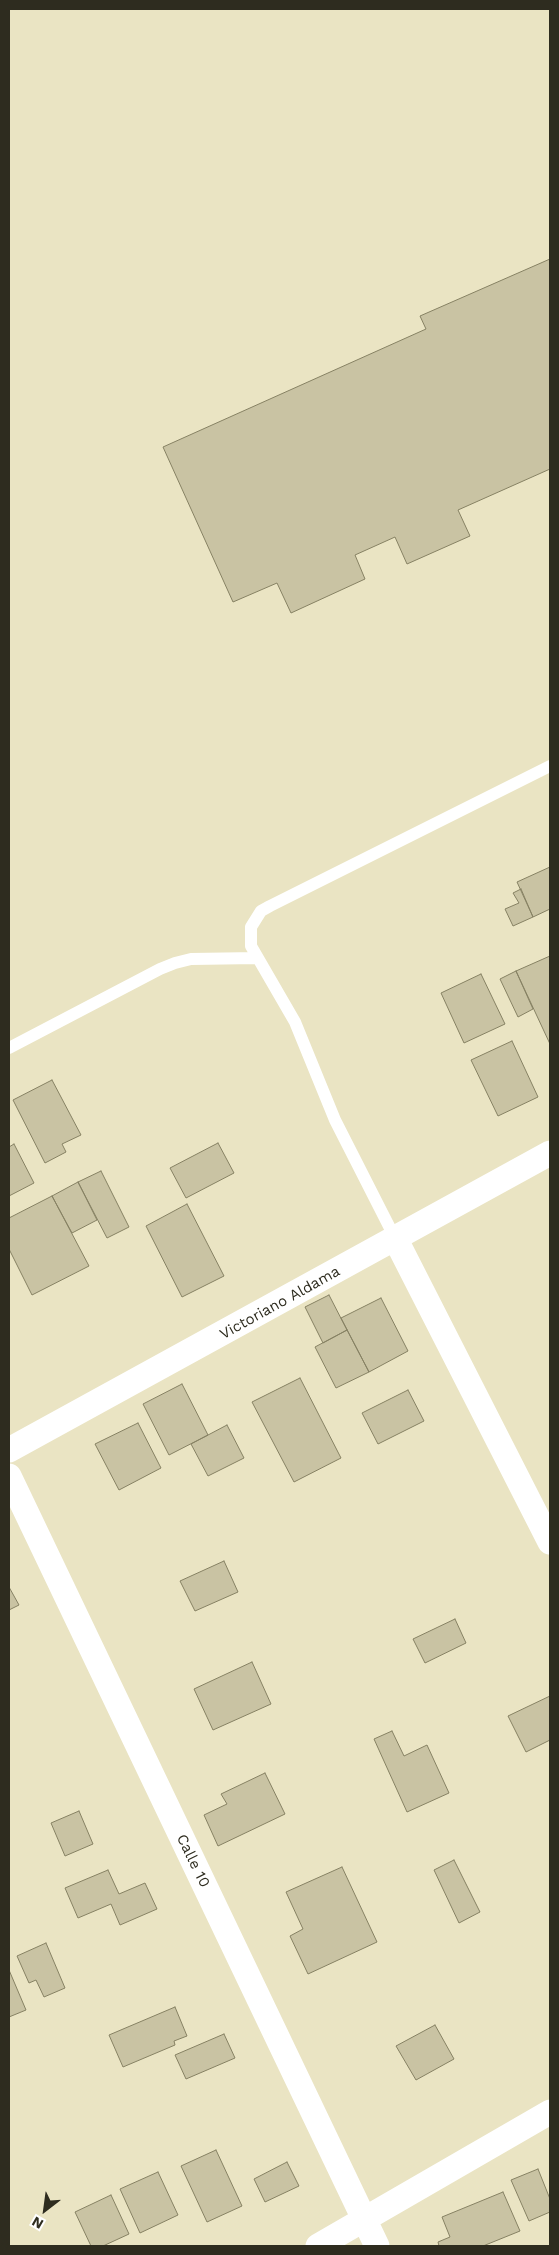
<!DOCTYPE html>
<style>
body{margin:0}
#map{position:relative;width:559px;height:2255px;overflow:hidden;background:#eae4c3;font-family:"Work Sans",sans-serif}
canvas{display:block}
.frame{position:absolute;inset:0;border:10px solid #2e2c1f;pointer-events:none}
.north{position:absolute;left:20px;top:2185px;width:50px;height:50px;-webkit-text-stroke:4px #fff;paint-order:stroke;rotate:210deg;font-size:14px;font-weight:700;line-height:20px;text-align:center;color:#2e2c1f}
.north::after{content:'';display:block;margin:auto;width:18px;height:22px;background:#2e2c1f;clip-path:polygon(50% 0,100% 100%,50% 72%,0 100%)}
</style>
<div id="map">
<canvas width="559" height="2255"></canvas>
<div class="frame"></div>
<div class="north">N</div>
</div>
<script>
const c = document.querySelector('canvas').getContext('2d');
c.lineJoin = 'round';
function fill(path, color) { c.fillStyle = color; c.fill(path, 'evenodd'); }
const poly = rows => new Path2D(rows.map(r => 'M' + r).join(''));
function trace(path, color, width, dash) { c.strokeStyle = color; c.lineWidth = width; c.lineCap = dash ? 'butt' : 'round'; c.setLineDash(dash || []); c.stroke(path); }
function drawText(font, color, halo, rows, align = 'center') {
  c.font = font + ' "Work Sans",sans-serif'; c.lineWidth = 4.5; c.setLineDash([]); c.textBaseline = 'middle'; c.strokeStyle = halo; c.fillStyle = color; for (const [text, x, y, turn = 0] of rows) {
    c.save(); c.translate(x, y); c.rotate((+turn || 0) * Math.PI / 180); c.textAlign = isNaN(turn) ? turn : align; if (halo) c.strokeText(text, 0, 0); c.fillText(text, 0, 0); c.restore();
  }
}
const building = poly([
 [550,259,550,469,458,510,470,536,407,564,395,537,355,555,365,579,291,613,277,583,233,602,163,447,426,329,420,316,550,259],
 [550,867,550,909,533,917,517,882,550,867],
 [521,889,533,917,513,926,505,909,519,903,513,893,521,889],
 [550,956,550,1044,516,971,550,956],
 [516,971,533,1009,518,1017,500,979,516,971],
 [481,974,505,1024,464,1043,441,993,481,974],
 [512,1041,538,1097,498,1116,471,1060,512,1041],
 [52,1080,81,1135,62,1144,66,1152,45,1163,13,1100,52,1080],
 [218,1143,234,1173,186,1198,170,1168,218,1143],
 [14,1144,34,1183,9,1196,9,1147,14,1144],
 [101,1171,129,1227,107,1238,78,1182,101,1171],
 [78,1182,97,1220,72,1233,52,1196,78,1182],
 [52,1196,89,1266,32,1295,9,1249,9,1218,52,1196],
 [187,1204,224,1276,182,1297,146,1226,187,1204],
 [329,1295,347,1330,323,1343,305,1307,329,1295],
 [381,1298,408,1351,369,1372,341,1318,381,1298],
 [347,1330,369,1372,336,1388,315,1347,347,1330],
 [300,1378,341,1458,294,1482,252,1402,300,1378],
 [182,1384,208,1435,169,1455,143,1404,182,1384],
 [408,1390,424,1421,378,1444,362,1413,408,1390],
 [138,1423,161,1468,119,1490,95,1444,138,1423],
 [227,1425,244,1458,208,1476,191,1444,227,1425],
 [224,1561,238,1592,195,1611,180,1581,224,1561],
 [9,1587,19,1605,9,1610,9,1587],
 [455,1619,466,1643,425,1663,413,1639,455,1619],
 [252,1662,271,1704,213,1730,194,1689,252,1662],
 [550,1696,550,1740,526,1752,508,1716,550,1696],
 [392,1731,404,1756,427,1745,449,1793,407,1812,374,1739,392,1731],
 [265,1773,285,1814,218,1846,204,1815,227,1804,221,1794,265,1773],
 [79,1811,93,1844,65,1856,51,1823,79,1811],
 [454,1860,480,1912,459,1923,434,1870,454,1860],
 [342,1867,377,1942,308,1974,290,1936,303,1929,286,1892,342,1867],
 [108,1870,119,1894,145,1883,157,1909,120,1925,111,1904,78,1918,65,1888,108,1870],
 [46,1943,65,1988,44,1997,36,1980,29,1983,17,1956,46,1943],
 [9,1970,26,2010,9,2017,9,1970],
 [175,2007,187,2036,174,2041,175,2045,123,2067,109,2035,175,2007],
 [435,2025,454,2059,416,2080,396,2046,435,2025],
 [224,2034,235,2058,186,2079,175,2055,224,2034],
 [216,2150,242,2206,207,2222,181,2166,216,2150],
 [287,2162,299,2186,265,2202,254,2179,287,2162],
 [538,2169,550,2199,550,2212,529,2221,511,2180,538,2169],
 [158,2172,178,2215,140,2233,120,2189,158,2172],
 [503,2192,520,2231,483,2246,439,2246,438,2242,450,2237,442,2217,503,2192],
 [111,2195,129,2234,103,2246,91,2246,75,2212,111,2195]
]);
fill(building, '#c9c3a3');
trace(building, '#868163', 1);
trace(poly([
 [9,1048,160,969,175,963,191,959,257,958],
 [396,1240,335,1120,295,1022,251,946,251,927,261,911,270,906,550,766]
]), '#fff', 12);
trace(poly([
 [396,1240,550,1542],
 [9,1450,550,1153],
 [9,1476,377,2246],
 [318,2246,550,2112]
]), '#fff', 25);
drawText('15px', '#2e2c1f', '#fff', [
 ["Victoriano Aldama",280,1303,-29],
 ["Calle 10",193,1861,64]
]);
</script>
